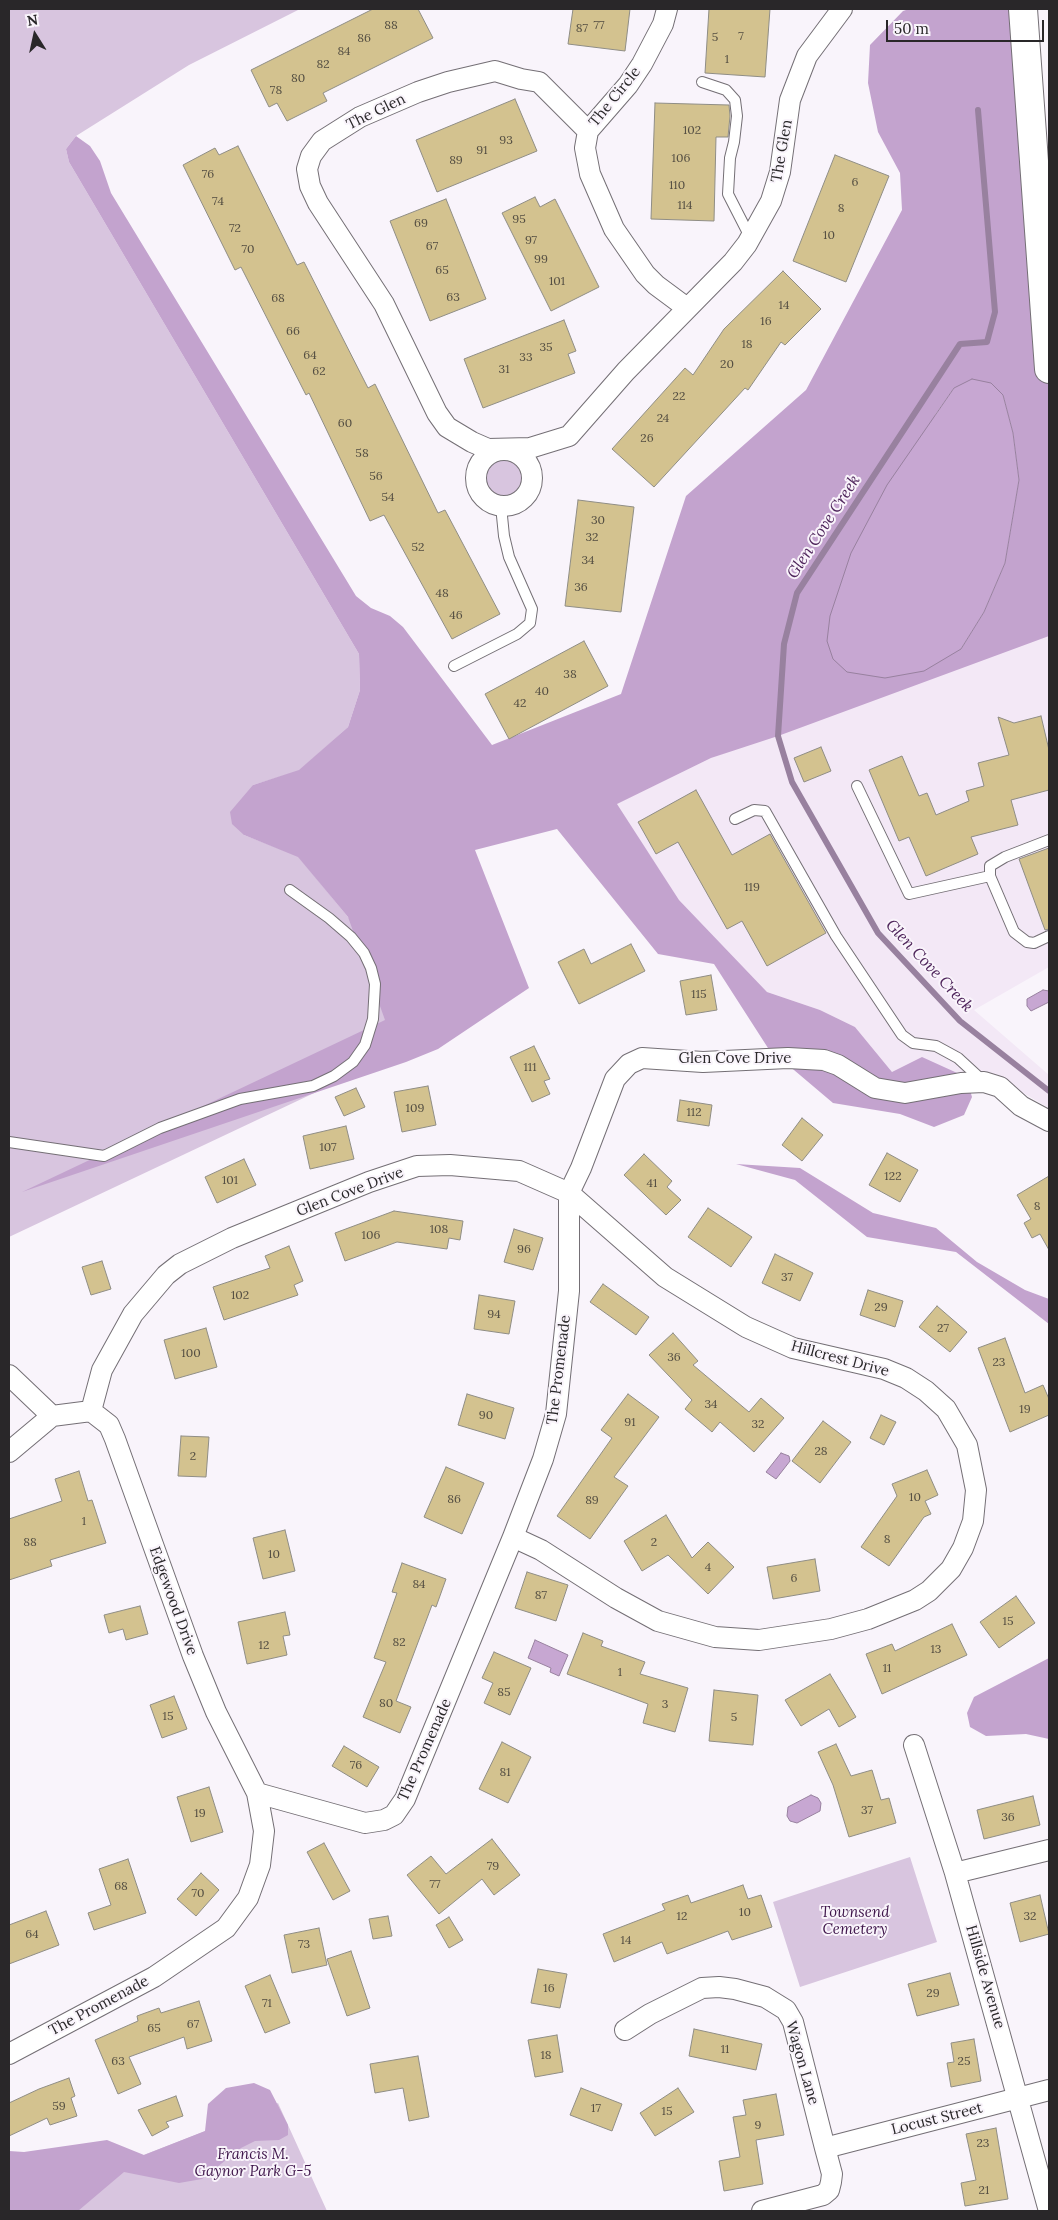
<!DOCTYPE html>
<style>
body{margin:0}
#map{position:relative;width:1058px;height:2220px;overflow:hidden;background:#f9f4fb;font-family:Lora,serif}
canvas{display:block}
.frame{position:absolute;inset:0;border:10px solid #292729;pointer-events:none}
.north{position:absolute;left:10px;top:10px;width:50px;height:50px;-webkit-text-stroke:4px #f9f4fb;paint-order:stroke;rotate:350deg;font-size:14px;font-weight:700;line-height:20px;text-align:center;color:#292729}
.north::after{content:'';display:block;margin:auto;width:18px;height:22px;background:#292729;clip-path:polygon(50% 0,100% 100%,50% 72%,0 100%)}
.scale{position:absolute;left:886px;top:20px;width:158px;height:22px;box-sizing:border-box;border:2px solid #292729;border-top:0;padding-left:6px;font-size:15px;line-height:18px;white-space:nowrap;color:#292729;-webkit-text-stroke:4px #f9f4fb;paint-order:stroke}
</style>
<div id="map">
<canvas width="1058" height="2220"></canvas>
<div class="frame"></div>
<div class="north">N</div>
<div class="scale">50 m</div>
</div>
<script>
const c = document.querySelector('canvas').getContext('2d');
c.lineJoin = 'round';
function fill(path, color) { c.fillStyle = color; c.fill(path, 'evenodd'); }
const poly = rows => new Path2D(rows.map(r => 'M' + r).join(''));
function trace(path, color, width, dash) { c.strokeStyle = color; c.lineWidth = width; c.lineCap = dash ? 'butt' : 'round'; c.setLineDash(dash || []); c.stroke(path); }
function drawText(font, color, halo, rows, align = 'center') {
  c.font = font + ' Lora,serif'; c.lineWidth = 4; c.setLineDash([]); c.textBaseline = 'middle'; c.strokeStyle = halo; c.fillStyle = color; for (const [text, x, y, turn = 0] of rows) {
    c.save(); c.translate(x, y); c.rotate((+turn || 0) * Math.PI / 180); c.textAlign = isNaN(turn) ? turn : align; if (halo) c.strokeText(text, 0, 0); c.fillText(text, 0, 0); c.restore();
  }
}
fill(poly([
 [1049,635,1049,967,974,1010,1049,1075,1049,1108,1025,1094,995,1083,892,1072,855,1027,820,1010,767,992,679,900,616,804,711,758]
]), '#f3e8f6');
fill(poly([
 [9,9,300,9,189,65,76,136,66,149,69,162,359,654,360,690,348,727,299,771,253,785,244,835,298,856,348,917,435,1036,9,1237],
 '486 478a18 18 0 1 1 36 0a18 18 0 1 1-36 0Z',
 [910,1857,937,1942,800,1987,773,1902],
 [278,2103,327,2211,9,2211,9,2207]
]), '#d8c5df');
fill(poly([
 [909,9,1008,9,1025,35,1049,369,1049,636,778,736,711,758,617,804,679,900,767,992,820,1010,855,1027,892,1072,922,1057,966,1077,972,1097,964,1115,934,1127,900,1114,833,1103,768,1048,714,964,658,954,557,829,475,850,529,988,438,1049,406,1062,22,1192,385,1020,348,917,298,857,244,835,232,824,230,812,253,785,299,770,348,727,360,690,359,654,69,162,66,149,76,136,90,146,100,161,111,193,356,596,371,608,390,616,403,627,492,745,621,694,686,496,806,390,902,210,900,173,878,132,868,83,870,45,903,11],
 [991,383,1003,395,1013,433,1019,480,1005,563,984,612,961,649,935,415,954,388],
 [736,1164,800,1168,873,1213,936,1228,977,1262,1025,1290,1049,1299,1049,1324,956,1252,867,1237,795,1180],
 [1049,1658,1049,1739,1026,1734,986,1736,970,1727,967,1713,974,1697],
 [254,2083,270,2090,288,2125,288,2135,279,2140,255,2141,241,2148,202,2179,179,2183,124,2172,78,2211,9,2211,9,2151,24,2152,107,2140,144,2155,205,2131,208,2104,226,2088]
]), '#c3a3ce');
const water = poly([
 [972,379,991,383,1003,395,1013,433,1019,480,1005,563,984,612,961,649,924,671,885,678,847,672,833,659,827,641,830,616,851,553,887,485,954,388,972,379],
 [1043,990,1049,991,1049,1002,1031,1011,1027,1006,1027,999,1043,990],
 [781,1453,789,1456,790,1461,776,1479,766,1472,781,1453],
 [535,1640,568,1655,559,1676,550,1672,551,1668,528,1658,535,1640],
 [811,1795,818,1798,821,1803,820,1811,797,1823,790,1821,787,1816,788,1807,811,1795]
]);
fill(water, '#c7a7d2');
trace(water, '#98819f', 1);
trace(poly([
 [978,110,995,312,987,342,960,344,797,593,784,644,778,736,792,782,878,933,960,1021,1049,1091]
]), '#98819f', 6);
const building = poly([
 [373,9,418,9,433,38,323,93,327,101,287,121,277,103,269,107,251,70,373,9],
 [573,9,630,9,625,51,568,44,573,9],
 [709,9,770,9,765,77,705,73,709,9],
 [515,99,537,151,437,192,416,140,515,99],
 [655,103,729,105,730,116,728,137,716,137,714,221,651,219,655,103],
 [238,146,297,265,304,262,368,388,375,384,438,513,445,510,500,614,452,639,384,515,370,521,309,393,306,395,241,267,235,270,183,165,215,148,219,155,238,146],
 [835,155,889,176,846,282,793,261,835,155],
 [535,197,540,207,555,199,599,287,551,311,502,213,535,197],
 [446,199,486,299,430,321,390,221,446,199],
 [783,271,821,309,785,345,781,342,748,390,745,388,654,487,612,449,685,368,693,375,724,329,783,271],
 [564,320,576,351,568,354,575,373,483,408,464,359,564,320],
 [578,500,634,507,621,612,565,606,578,500],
 [584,641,608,686,509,739,485,694,584,641],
 [1041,716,1049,750,1049,790,1011,800,1018,825,971,837,978,854,926,876,909,837,899,841,869,770,902,756,919,796,927,793,936,815,969,801,966,791,984,786,978,763,1009,755,998,717,1014,723,1041,716],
 [821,747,831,771,804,782,794,758,821,747],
 [696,790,732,855,770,834,826,933,767,966,742,921,727,929,678,842,656,854,638,822,696,790],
 [1049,848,1049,929,1045,930,1019,859,1049,848],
 [631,944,645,971,579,1004,558,962,584,949,591,964,631,944],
 [711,975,717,1010,686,1015,680,981,711,975],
 [534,1046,550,1079,544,1081,550,1094,532,1102,510,1057,534,1046],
 [428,1086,436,1125,402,1132,394,1092,428,1086],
 [356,1088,365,1107,344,1116,335,1097,356,1088],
 [680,1100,712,1105,709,1126,677,1121,680,1100],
 [802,1118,823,1135,802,1161,782,1145,802,1118],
 [346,1126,354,1159,310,1169,303,1136,346,1126],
 [887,1153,918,1170,900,1202,869,1185,887,1153],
 [644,1154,672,1181,667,1187,681,1200,666,1215,624,1175,644,1154],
 [244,1159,256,1185,217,1203,205,1177,244,1159],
 [1049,1176,1049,1250,1040,1234,1032,1238,1024,1223,1031,1219,1017,1195,1049,1176],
 [708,1208,752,1237,731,1267,688,1237,708,1208],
 [394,1211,463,1221,460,1240,449,1238,447,1249,397,1242,345,1261,335,1233,394,1211],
 [514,1229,543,1238,533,1270,504,1262,514,1229],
 [289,1246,303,1281,294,1285,298,1295,224,1320,213,1287,270,1268,265,1256,289,1246],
 [775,1254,813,1273,800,1301,762,1283,775,1254],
 [102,1261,111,1289,91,1295,82,1267,102,1261],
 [603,1284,649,1317,636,1335,590,1302,603,1284],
 [868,1290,903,1301,895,1327,860,1315,868,1290],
 [479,1295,515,1301,509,1334,474,1329,479,1295],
 [937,1306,967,1332,950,1352,919,1327,937,1306],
 [206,1328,217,1367,175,1379,164,1340,206,1328],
 [673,1333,698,1361,693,1365,749,1412,761,1398,784,1418,754,1452,720,1422,712,1432,685,1409,692,1400,649,1355,673,1333],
 [1005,1338,1025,1393,1043,1385,1049,1399,1049,1415,1010,1432,978,1348,1005,1338],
 [467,1394,514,1408,505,1439,458,1425,467,1394],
 [628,1394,659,1417,614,1477,628,1486,590,1539,557,1516,612,1438,601,1430,628,1394],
 [881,1415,896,1422,884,1445,870,1438,881,1415],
 [823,1421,851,1442,820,1483,792,1461,823,1421],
 [181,1436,209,1437,206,1477,178,1476,181,1436],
 [446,1467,484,1483,462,1534,424,1517,446,1467],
 [927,1470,938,1495,925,1501,931,1514,924,1517,889,1566,861,1547,897,1496,892,1484,927,1470],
 [79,1471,88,1501,92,1500,106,1543,50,1560,52,1566,9,1580,9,1519,62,1501,55,1479,79,1471],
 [666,1515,692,1558,708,1542,734,1567,708,1594,668,1555,642,1571,624,1541,666,1515],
 [285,1530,295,1571,263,1579,253,1538,285,1530],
 [815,1559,820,1591,773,1599,767,1567,815,1559],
 [402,1563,446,1579,436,1607,432,1605,396,1701,411,1707,400,1733,363,1717,386,1662,374,1658,397,1593,392,1592,402,1563],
 [527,1572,568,1585,556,1621,515,1608,527,1572],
 [1016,1596,1035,1623,999,1648,980,1622,1016,1596],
 [140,1606,148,1634,126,1640,123,1629,109,1633,104,1615,140,1606],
 [285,1612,290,1635,283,1636,287,1655,247,1664,238,1622,285,1612],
 [952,1624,967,1655,882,1694,866,1654,892,1644,895,1651,952,1624],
 [583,1633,603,1641,601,1646,645,1662,640,1674,688,1688,675,1732,643,1723,648,1704,567,1674,583,1633],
 [494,1652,531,1668,510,1715,484,1703,493,1683,482,1678,494,1652],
 [830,1674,856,1717,839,1727,829,1709,801,1726,785,1700,830,1674],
 [714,1690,758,1695,753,1745,709,1741,714,1690],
 [174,1696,187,1729,162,1738,150,1705,174,1696],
 [502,1742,531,1757,508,1803,479,1789,502,1742],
 [836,1744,851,1776,872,1770,881,1800,889,1798,896,1823,849,1837,833,1785,818,1752,836,1744],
 [344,1746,379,1767,367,1787,332,1766,344,1746],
 [209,1787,223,1832,191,1842,177,1797,209,1787],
 [1033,1796,1040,1825,984,1839,977,1810,1033,1796],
 [492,1839,520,1875,494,1895,482,1879,439,1914,407,1875,431,1856,446,1874,492,1839],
 [324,1843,350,1891,333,1900,307,1852,324,1843],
 [128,1859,146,1913,94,1930,88,1913,111,1905,99,1869,128,1859],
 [201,1873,219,1890,196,1916,177,1899,201,1873],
 [743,1885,748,1899,761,1895,772,1927,732,1940,728,1931,667,1954,662,1942,614,1962,603,1934,665,1910,662,1904,688,1895,691,1903,743,1885],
 [1040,1895,1049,1934,1020,1942,1010,1903,1040,1895],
 [46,1911,59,1945,9,1964,9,1925,46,1911],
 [388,1916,392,1936,373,1939,369,1919,388,1916],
 [449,1917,463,1940,449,1948,436,1925,449,1917],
 [319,1928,327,1965,292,1973,284,1935,319,1928],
 [351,1951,370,2008,347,2016,327,1959,351,1951],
 [538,1969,567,1974,560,2008,531,2003,538,1969],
 [950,1973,959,2005,917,2016,908,1984,950,1973],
 [270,1975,290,2023,265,2033,245,1986,270,1975],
 [199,2001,212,2041,187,2049,184,2037,129,2057,141,2084,118,2094,95,2040,138,2021,137,2016,159,2008,161,2013,199,2001],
 [694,2029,762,2044,756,2070,689,2056,694,2029],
 [557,2035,563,2072,535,2077,528,2040,557,2035],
 [974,2039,981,2081,951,2087,947,2063,954,2062,951,2043,974,2039],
 [418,2056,429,2117,409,2121,403,2088,375,2093,370,2064,418,2056],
 [69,2078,75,2096,71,2098,77,2116,50,2125,47,2118,9,2136,9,2103,39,2089,69,2078],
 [581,2088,622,2104,612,2131,570,2115,581,2088],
 [678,2088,694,2112,655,2136,640,2113,678,2088],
 [776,2094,784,2135,756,2140,763,2184,724,2191,719,2161,740,2157,733,2117,746,2115,743,2100,776,2094],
 [176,2096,183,2116,166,2122,169,2127,152,2136,138,2110,176,2096],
 [996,2128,1008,2199,965,2206,961,2183,976,2180,966,2134,996,2128]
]);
fill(building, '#d3c28f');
trace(building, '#8f8d85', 1);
const service = poly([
 [702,82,726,90,735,100,737,116,734,142,730,158,728,194,750,237],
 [454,666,517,634,530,623,532,609,509,557,504,536,501,506],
 [857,786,909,894,990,876],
 [735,819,754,810,765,811,836,936,902,1035,913,1043,936,1046,958,1058,983,1081],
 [1049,840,1005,857,990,866,990,876,1014,932,1027,942,1034,943,1049,936],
 [9,1142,104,1156,160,1128,240,1099,313,1086,334,1076,353,1062,365,1045,373,1019,375,984,371,968,364,953,351,937,329,918,290,890]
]);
const minor = poly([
 [588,131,539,82,521,79,495,71,448,82,418,92,360,117,322,141,311,156,307,169,310,186,318,203,384,304,437,413,447,427,472,442,488,449,530,448,569,436,626,371,733,262,747,244,771,201,780,172,790,100,807,56,842,9],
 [588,131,585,148,590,174,614,229,645,274,656,285,687,308],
 [588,131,628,85,642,64,663,24,667,9],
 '476 478a28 28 0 1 1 56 0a28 28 0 1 1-56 0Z',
 [9,1375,52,1416],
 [91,1411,102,1370,133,1314,166,1275,180,1264,232,1238,369,1182,417,1166,450,1165,519,1171,569,1193,581,1168,615,1079,629,1064,642,1058,703,1062,788,1058,824,1060,838,1065,875,1088,905,1093,961,1083,984,1082,1000,1087,1021,1106,1049,1121],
 [9,1452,52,1416,91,1411],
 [513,1537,541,1550,616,1598,658,1621,715,1637,759,1640,831,1629,868,1619,915,1600,929,1591,951,1569,963,1548,973,1521,976,1490,967,1445,946,1409,926,1391,906,1378,884,1369,793,1348,746,1327,665,1277,569,1193],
 [914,1745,955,1873,1049,2211],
 [257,1793,365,1823,384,1820,394,1815,405,1799,513,1537,543,1459,556,1414,569,1291,569,1193],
 [955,1873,1049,1850],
 [625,2030,650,2014,702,1988,719,1987,735,1989,765,1997,786,2010,793,2022,825,2148,832,2174,831,2182,829,2190,823,2195,762,2211],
 [9,2054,154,1977,226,1928,248,1898,260,1865,264,1831,257,1793,216,1712,193,1656,115,1439,109,1425,91,1411],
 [825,2148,1049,2090]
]);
const primary = poly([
 [1023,9,1049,369]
]);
trace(service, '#746f75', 12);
trace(minor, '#746f75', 22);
trace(primary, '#746f75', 30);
trace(service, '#fff', 10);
trace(minor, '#fff', 20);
trace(primary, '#fff', 28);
drawText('12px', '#544e42', null, [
 ["88",391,26],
 ["77",599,26],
 ["87",582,29],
 ["7",741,37],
 ["5",715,38],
 ["86",364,39],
 ["84",344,52],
 ["1",727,60],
 ["82",323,65],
 ["80",298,79],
 ["78",276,91],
 ["102",692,131],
 ["93",506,141],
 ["91",482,151],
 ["106",681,159],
 ["89",456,161],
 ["76",208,175],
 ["6",855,183],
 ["110",677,186],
 ["74",218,202],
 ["114",685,206],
 ["8",841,209],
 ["95",519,220],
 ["69",421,224],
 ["72",235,229],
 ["10",829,236],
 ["97",531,241],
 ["67",432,247],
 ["70",248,250],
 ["99",541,260],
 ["65",442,271],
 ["101",557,282],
 ["63",453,298],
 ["68",278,299],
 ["14",784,306],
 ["16",766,322],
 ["66",293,332],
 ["18",747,345],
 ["35",546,348],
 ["64",310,356],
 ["33",526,358],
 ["20",727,365],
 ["31",504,370],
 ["62",319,372],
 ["22",679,397],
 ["24",663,419],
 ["60",345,424],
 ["26",647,439],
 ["58",362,454],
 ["56",376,477],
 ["54",388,498],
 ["30",598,521],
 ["32",592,538],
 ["52",418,548],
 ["34",588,561],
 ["36",581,588],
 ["48",442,594],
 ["46",456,616],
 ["38",570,675],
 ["40",542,692],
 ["42",520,704],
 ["119",752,888],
 ["115",699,995],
 ["111",530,1068],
 ["109",415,1109],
 ["112",694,1113],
 ["107",328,1148],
 ["122",893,1177],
 ["101",230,1181],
 ["41",652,1184],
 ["8",1037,1207],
 ["108",439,1230],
 ["106",371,1236],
 ["96",524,1250],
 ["37",787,1278],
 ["102",240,1296],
 ["29",881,1308],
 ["94",494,1315],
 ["27",943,1329],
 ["100",191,1354],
 ["36",674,1358],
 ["23",999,1363],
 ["34",711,1405],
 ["19",1025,1410],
 ["90",486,1416],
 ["91",630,1423],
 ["32",758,1425],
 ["28",821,1452],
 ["2",193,1457],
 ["10",915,1498],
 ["86",454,1500],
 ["89",592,1501],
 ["1",84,1522],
 ["8",887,1540],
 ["88",30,1543],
 ["2",654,1543],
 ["10",274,1555],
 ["4",708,1568],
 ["6",794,1579],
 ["84",419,1585],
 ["87",541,1596],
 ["15",1008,1622],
 ["82",399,1643],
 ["12",264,1646],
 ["13",936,1650],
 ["11",887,1669],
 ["1",620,1673],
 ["85",504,1693],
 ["80",386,1704],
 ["3",665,1705],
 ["15",168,1717],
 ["5",734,1718],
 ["76",356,1766],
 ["81",505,1773],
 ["37",867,1811],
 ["19",200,1814],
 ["36",1008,1818],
 ["79",493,1867],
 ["77",435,1885],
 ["68",121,1887],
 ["70",198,1894],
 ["10",745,1913],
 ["12",682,1917],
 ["32",1030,1917],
 ["64",32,1935],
 ["14",626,1941],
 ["73",304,1945],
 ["16",549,1989],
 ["29",933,1994],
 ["71",267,2004],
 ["67",193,2025],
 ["65",154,2029],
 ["11",725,2050],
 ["18",546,2056],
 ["63",118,2062],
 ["25",964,2062],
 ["59",59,2107],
 ["17",596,2109],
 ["15",667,2112],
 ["9",758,2126],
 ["23",983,2144],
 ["21",984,2191]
]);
drawText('15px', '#292729', '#f9f4fb', [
 ["The Circle",615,97,-51],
 ["The Glen",376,112,-26],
 ["The Glen",782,151,-80],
 ["Glen Cove Drive",735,1059],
 ["Glen Cove Drive",350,1192,-21],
 ["Hillcrest Drive",840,1359,15],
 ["The Promenade",559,1370,-83],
 ["Edgewood Drive",173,1601,70],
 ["The Promenade",425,1750,-66],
 ["Hillside Avenue",985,1977,74],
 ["The Promenade",99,2006,-28],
 ["Wagon Lane",802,2063,74],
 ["Locust Street",937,2119,-14]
]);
drawText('italic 15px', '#3e154a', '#f9f4fb', [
 ["Townsend",855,1913],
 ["Cemetery",855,1930],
 ["Francis M.",253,2155],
 ["Gaynor Park G-5",253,2172]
]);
drawText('italic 16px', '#4f265c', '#f9f4fb', [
 ["Glen Cove Creek",824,527,-57],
 ["Glen Cove Creek",929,966,47]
]);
</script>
